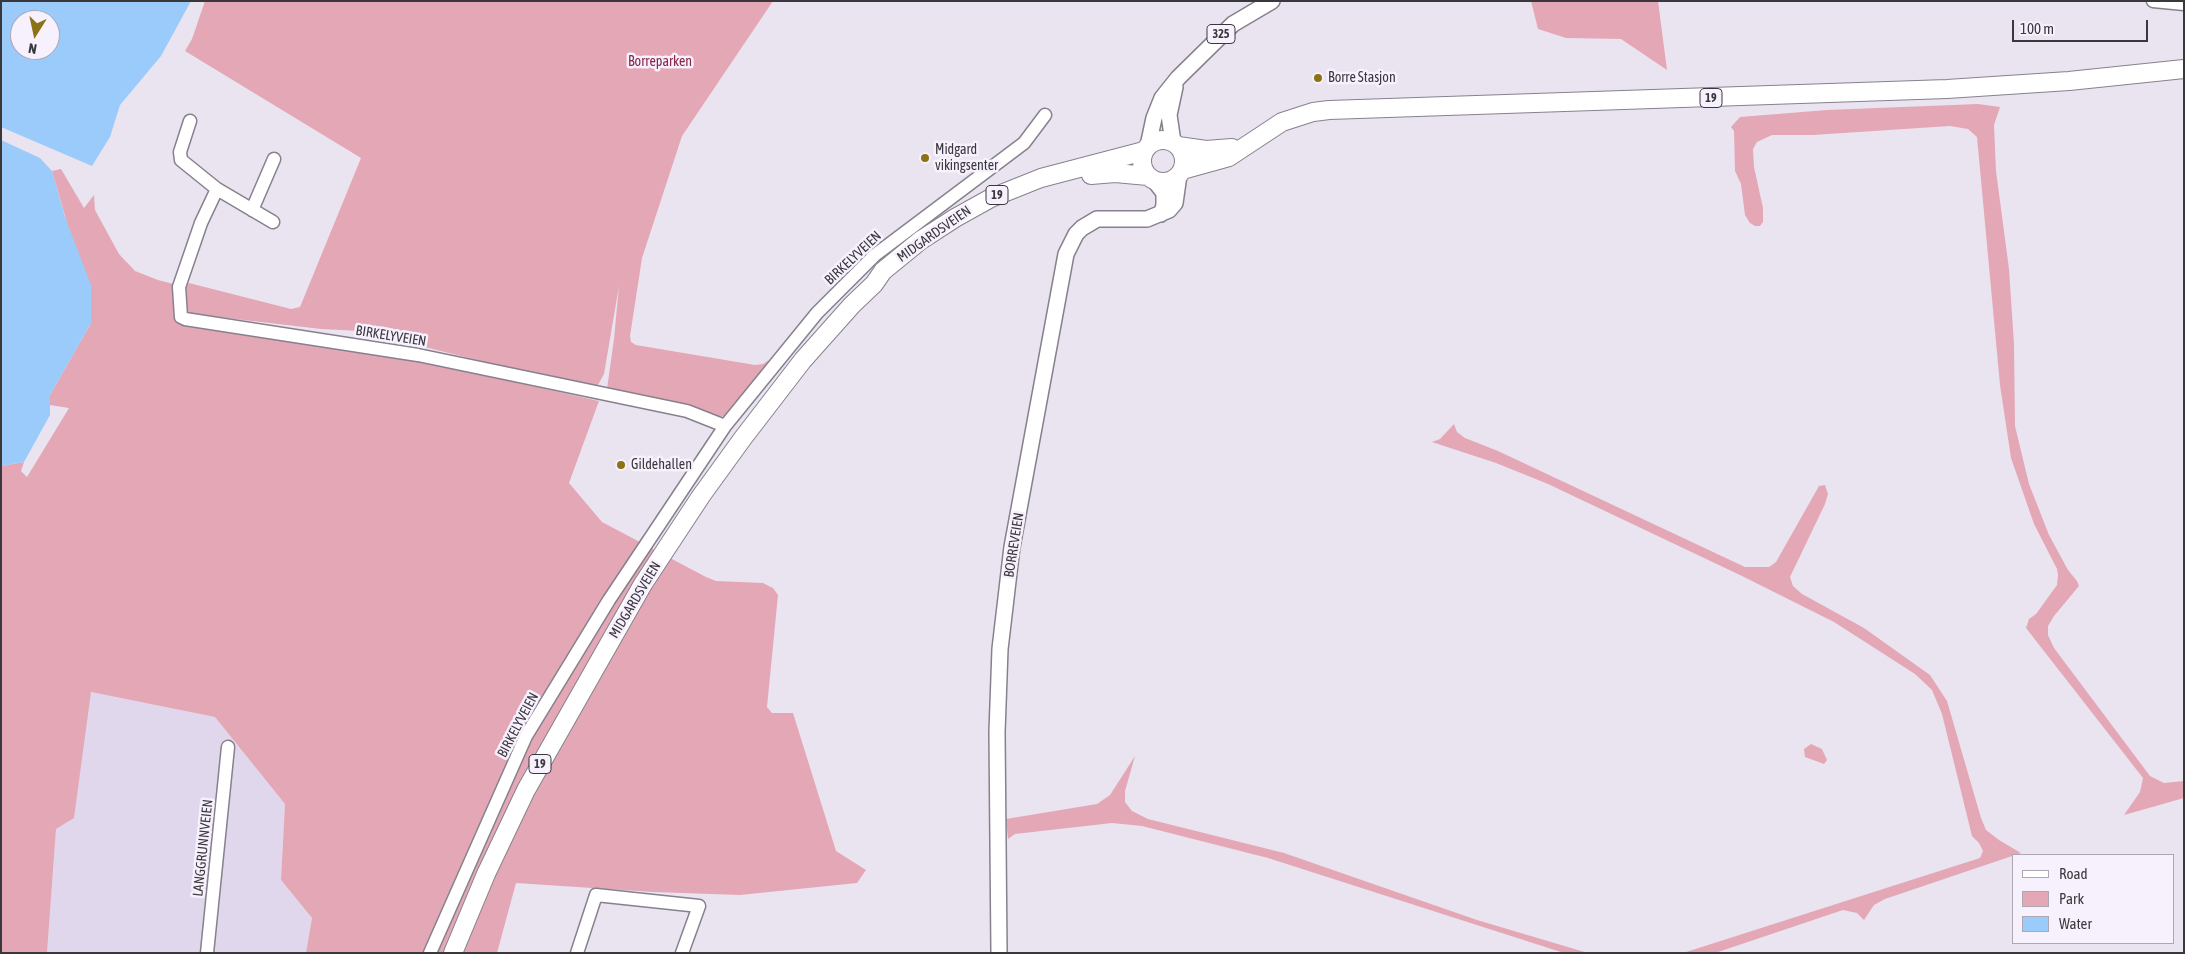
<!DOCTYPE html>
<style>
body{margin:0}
#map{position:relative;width:2185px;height:954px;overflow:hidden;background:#eae4f1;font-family:"Asap Condensed",sans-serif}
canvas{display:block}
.frame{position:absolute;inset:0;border:2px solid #3b383d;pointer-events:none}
.legend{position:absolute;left:2012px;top:854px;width:162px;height:90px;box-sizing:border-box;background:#f7f1fe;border:1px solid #aca7b1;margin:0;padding:6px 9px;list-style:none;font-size:15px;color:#3b383d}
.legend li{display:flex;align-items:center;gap:10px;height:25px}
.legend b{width:25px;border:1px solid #aca7b1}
.north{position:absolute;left:10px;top:10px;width:50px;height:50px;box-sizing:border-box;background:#f7f1fe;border:1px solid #aca7b1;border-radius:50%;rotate:190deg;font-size:14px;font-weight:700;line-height:20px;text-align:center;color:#3b383d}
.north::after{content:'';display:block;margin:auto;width:18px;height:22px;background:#8c7215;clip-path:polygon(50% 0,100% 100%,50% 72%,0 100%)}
.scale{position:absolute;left:2012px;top:20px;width:136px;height:22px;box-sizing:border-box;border:2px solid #3b383d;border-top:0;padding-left:6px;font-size:15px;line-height:18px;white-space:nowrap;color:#3b383d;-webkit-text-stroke:4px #f7f1fe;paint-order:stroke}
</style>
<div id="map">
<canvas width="2185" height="954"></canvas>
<div class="frame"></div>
<ul class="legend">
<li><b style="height:6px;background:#fff"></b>Road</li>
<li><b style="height:14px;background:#e4a7b5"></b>Park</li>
<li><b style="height:14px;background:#9acbfa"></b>Water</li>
</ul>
<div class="north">N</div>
<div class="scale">100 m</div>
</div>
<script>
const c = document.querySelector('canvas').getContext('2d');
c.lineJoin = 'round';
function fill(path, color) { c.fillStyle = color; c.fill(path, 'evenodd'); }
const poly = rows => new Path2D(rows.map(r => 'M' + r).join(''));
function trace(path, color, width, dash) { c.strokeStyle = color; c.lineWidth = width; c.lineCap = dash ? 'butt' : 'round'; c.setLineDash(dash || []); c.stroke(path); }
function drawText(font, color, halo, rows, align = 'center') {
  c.font = font + ' "Asap Condensed",sans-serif'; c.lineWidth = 5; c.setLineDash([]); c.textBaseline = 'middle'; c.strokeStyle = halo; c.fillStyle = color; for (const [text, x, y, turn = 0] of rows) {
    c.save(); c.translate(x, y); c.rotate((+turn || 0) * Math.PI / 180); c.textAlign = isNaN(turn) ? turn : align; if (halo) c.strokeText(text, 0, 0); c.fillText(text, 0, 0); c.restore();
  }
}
fill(poly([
 [90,692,215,717,285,804,281,880,312,918,306,953,47,953,56,829,74,818]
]), '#e0d7ec');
fill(poly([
 [205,1,773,1,682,136,642,258,630,336,631,342,636,345,755,365,763,364,769,360,732,411,724,416,715,418,607,389,614,339,619,286,604,374,598,385,586,387,360,331,321,329,192,314,185,310,179,315,430,363,599,401,569,483,602,522,706,577,716,581,763,583,773,588,778,595,767,707,772,713,793,713,836,851,866,870,857,883,740,895,653,892,516,883,497,953,306,953,312,918,281,880,285,804,215,717,91,692,74,818,56,829,47,953,1,953,1,466,24,462,21,471,27,477,69,408,50,405,50,395,91,323,65,216,52,171,61,169,84,208,94,195,95,210,119,254,135,271,158,280,185,287,189,283,291,309,300,307,361,158,185,51,192,39],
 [1531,1,1658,1,1667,70,1621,39,1566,38,1538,29],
 [1978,104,2000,107,1994,125,1996,171,2009,269,2014,344,2015,426,2029,484,2049,535,2068,570,2077,581,2079,586,2054,616,2048,626,2048,635,2054,648,2150,776,2164,783,2184,781,2184,798,2124,815,2140,792,2143,778,2026,628,2029,619,2036,614,2057,585,2058,575,2057,569,2034,524,2011,458,2000,385,1977,137,1968,129,1950,126,1813,135,1772,135,1757,142,1753,149,1754,167,1763,208,1763,222,1760,226,1755,226,1750,223,1745,215,1741,184,1735,171,1734,131,1731,127,1740,117,1827,110],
 [1454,424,1457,432,1465,438,1498,451,1745,567,1769,567,1776,562,1819,486,1825,485,1828,494,1825,504,1790,577,1793,586,1802,594,1864,628,1930,675,1947,701,1981,818,1986,830,1999,840,2021,853,1885,899,1874,905,1864,920,1857,913,1843,910,1715,953,1683,953,1980,858,1983,851,1979,843,1972,836,1942,714,1932,690,1915,674,1834,622,1742,576,1548,484,1496,463,1432,442,1440,439],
 [1811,744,1822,749,1827,760,1824,764,1805,757,1804,749],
 [1135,756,1125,791,1125,802,1132,811,1148,819,1284,853,1477,920,1588,953,1564,953,1268,858,1142,826,1112,823,1015,834,1008,839,1006,819,1097,804,1110,795]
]), '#e4a7b5');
fill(poly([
 [1,1,191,1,161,56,120,105,110,137,92,166,1,127],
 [20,20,50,20,50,50,20,50],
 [1,140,40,158,52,171,65,217,91,285,91,323,50,395,50,415,24,462,1,466]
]), '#9acbfa');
const minor = poly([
 [2153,1,2184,4],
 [190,121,180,152,181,160,217,189,273,222],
 [217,189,201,223,179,287,181,317,185,319,418,355,687,411,725,426],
 [252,210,274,159],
 [207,953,228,747],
 [430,953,526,736,609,600,725,426,817,313,875,255,1024,143,1045,115],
 [577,953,596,895,699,906,682,953]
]);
const major = poly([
 [1173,142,1169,115,1175,87],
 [1148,146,1154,118,1162,98,1178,78,1233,24,1272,1],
 [1154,180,1164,193,1164,206,1161,214],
 [999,953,997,732,1000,649,1012,547,1066,254,1076,234,1082,228,1097,219,1147,219,1169,210,1175,203,1179,175]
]);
const highway = poly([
 '1142 161a21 21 0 1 1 42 0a21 21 0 1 1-42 0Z',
 [1178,146,1206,150,1232,148],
 [1182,170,1229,157,1282,122,1313,112,1329,110,1947,89,2069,81,2184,69],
 [1091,175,1115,173,1148,176],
 [453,953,486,874,526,790,643,584,701,496,743,438,803,360,852,305,874,284,883,271,921,240,955,218,991,198,1041,178,1144,151]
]);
trace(minor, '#87818d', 15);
trace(major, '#87818d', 18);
trace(highway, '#87818d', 20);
trace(minor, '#fff', 12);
trace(major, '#fff', 15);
trace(highway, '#fff', 18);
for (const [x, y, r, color] of [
 [1318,78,5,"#8c7215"],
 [925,158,5,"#8c7215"],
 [621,465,5,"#8c7215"]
]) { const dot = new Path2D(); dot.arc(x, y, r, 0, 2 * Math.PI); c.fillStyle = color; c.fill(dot); trace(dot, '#f7f1fe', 2); }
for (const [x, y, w] of [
 [1221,34,28],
 [1711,98,22],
 [997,195,22],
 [540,764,22]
]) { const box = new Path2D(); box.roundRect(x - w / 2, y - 9.5, w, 19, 4); c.fillStyle = '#f7f1fe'; c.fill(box); trace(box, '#3b383d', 1); }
drawText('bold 12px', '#3b383d', null, [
 ["325",1221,34],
 ["19",1711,98],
 ["19",997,195],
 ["19",540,764]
]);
drawText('14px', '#882647', '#f7f1fe', [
 ["Borreparken",660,62]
]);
drawText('14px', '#3b383d', '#f7f1fe', [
 ["Borre Stasjon",1328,78],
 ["Midgard",935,150],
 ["vikingsenter",935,166],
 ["Gildehallen",631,465]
], 'left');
drawText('14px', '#3b383d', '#f7f1fe', [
 ["MIDGARDSVEIEN",934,234,-35],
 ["BIRKELYVEIEN",853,258,-43],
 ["BIRKELYVEIEN",391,336,9],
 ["BORREVEIEN",1014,545,-81],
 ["MIDGARDSVEIEN",635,600,-59],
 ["BIRKELYVEIEN",518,725,-62],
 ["LANGGRUNNVEIEN",203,848,-84]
]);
</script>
